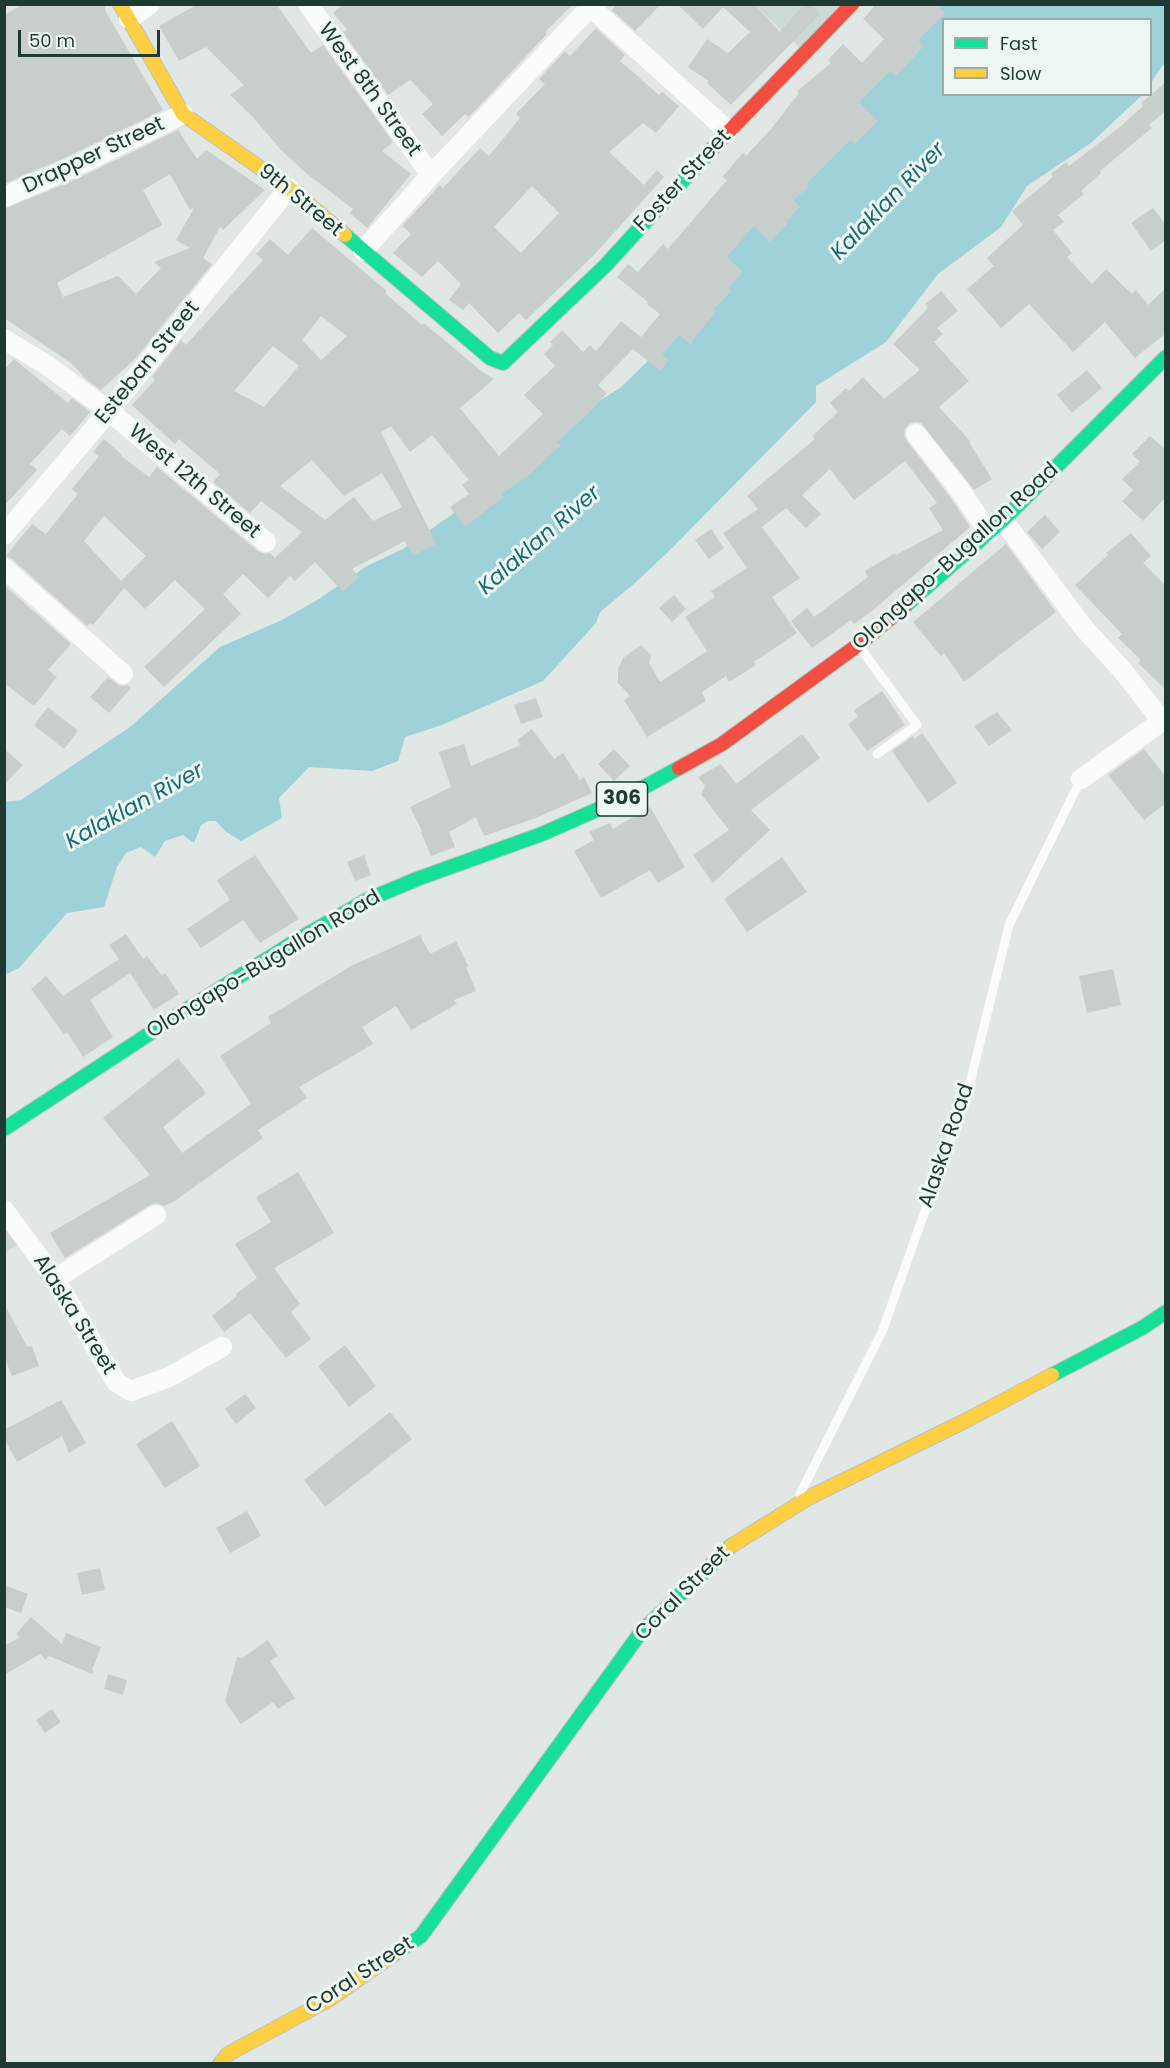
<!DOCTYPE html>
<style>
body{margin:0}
#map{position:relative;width:1170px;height:2068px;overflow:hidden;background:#e0e7e4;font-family:Poppins,sans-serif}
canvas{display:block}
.frame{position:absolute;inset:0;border:6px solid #1e3a32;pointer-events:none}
.legend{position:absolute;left:942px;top:18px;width:210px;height:78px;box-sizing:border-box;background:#eef7f2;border:2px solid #9baba5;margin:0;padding:8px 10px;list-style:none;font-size:18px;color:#1e3a32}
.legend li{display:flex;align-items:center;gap:12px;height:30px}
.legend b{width:30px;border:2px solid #9baba5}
.scale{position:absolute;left:18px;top:30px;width:142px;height:27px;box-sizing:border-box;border:3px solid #1e3a32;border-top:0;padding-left:8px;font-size:18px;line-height:21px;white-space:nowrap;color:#1e3a32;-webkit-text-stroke:4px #eef7f2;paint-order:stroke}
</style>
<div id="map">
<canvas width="1170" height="2068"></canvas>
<div class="frame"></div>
<ul class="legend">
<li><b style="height:8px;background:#16e098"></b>Fast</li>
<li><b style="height:8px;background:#ffcf43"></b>Slow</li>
</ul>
<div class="scale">50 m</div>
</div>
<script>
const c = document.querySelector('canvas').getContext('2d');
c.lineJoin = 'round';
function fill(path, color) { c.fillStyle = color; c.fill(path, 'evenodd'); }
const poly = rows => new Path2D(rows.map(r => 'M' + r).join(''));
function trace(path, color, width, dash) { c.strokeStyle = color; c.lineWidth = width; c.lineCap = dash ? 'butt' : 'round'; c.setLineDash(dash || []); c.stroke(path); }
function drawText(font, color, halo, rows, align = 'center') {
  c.font = font + ' Poppins,sans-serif'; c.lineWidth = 6; c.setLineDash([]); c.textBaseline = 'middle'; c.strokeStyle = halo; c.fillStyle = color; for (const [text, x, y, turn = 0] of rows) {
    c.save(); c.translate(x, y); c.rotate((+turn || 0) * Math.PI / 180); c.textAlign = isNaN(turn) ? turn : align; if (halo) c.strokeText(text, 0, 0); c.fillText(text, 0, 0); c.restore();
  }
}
fill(poly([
 [755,5,845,5,802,50],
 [4,1226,18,1244,5,1253,4,1253]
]), '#cdd9d4');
fill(poly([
 [938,5,1165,5,1165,62,1151,83,1150,20,944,20,944,94,1142,95,1091,143,1027,186,1001,227,938,274,886,342,816,386,816,402,669,551,635,583,600,612,596,623,543,681,442,725,405,737,398,761,372,771,309,767,279,798,282,818,241,841,225,831,216,821,208,821,201,825,194,843,183,835,165,841,155,857,141,847,126,853,117,867,104,907,67,913,19,968,7,974,5,969,5,802,21,800,130,727,220,647,282,620,319,599,367,566,403,549,491,487,567,421,620,388,658,351,733,243,856,94]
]), '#9ed2d8');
fill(poly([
 [24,4,104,4,106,12,163,110,69,156,4,184,4,15],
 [198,4,276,4,311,53,323,45,393,142,382,151,411,174,367,228,350,213,353,209,306,173,281,150,253,117,230,95,244,85,206,47,179,61,159,26],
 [344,4,573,4,545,32,547,34,469,117,465,114,442,136,422,114,433,104,410,80,388,95,343,32,347,29,333,13],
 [617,4,661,4,635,31,612,10],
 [677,4,754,4,780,32,804,4,810,4,820,14,731,105,707,83,709,81,688,67,707,39,728,53,750,32,723,7,703,29],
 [876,4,937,4,945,13,918,40,924,46,896,76,890,71,859,102,878,121,855,144,850,140,806,184,809,186,794,200,800,207,786,222,788,223,770,242,754,226,727,257,743,272,729,288,731,291,714,309,716,311,690,344,679,335,662,355,669,360,660,371,633,349,598,385,607,393,587,415,557,442,561,445,529,475,502,494,504,497,465,527,450,507,469,494,462,485,469,480,432,435,410,452,391,426,381,432,436,544,413,556,405,541,352,569,359,577,343,592,315,562,295,581,290,576,268,598,243,574,223,594,241,614,164,687,144,667,205,609,181,586,175,580,145,609,124,588,93,625,90,623,87,626,12,559,6,556,32,524,46,534,78,494,72,489,99,456,93,452,104,439,122,455,121,456,149,477,157,467,259,552,265,554,270,553,275,558,302,532,261,501,250,513,213,482,220,474,179,439,175,444,132,405,155,380,152,377,181,340,186,345,263,260,256,254,270,239,288,255,312,228,387,291,385,293,422,325,424,323,480,370,494,379,460,408,499,456,543,414,524,395,555,366,544,354,553,345,550,342,562,330,583,352,590,345,596,351,621,321,641,337,660,314,647,304,648,302,617,277,628,264,638,272,663,244,668,249,727,180,722,177,743,153,746,156,771,129,799,93,797,91,831,63,828,60,843,44,862,63,884,39,863,19],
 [321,316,347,336,321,360,302,340],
 [273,346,299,366,264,407,234,391],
 [312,460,344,496,382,473,402,507,373,521,354,497,325,520,280,486],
 [104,516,146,556,121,581,84,541],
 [596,28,625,55,620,61,659,95,662,92,679,106,656,133,643,123,609,152,644,185,657,170,664,177,594,255,526,320,519,313,498,333,469,303,463,310,449,300,461,284,438,261,422,277,393,253,411,234,402,226,440,185,443,188,480,148,489,156,520,118,516,114,545,84,539,79,565,51,570,56],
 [532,186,559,213,521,253,494,227],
 [1166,82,1166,111,1149,125,1152,128,1100,171,1101,173,1081,191,1084,194,1058,215,1064,222,1053,230,1072,253,1067,257,1092,284,1106,269,1132,294,1136,290,1148,305,1166,288,1166,333,1135,358,1105,322,1073,352,1029,304,1001,328,967,289,994,266,987,258,1023,225,1012,211,1053,177,1051,174,1066,162,1069,166,1121,126,1143,106,1141,103],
 [178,130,197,159,206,150,208,151,265,190,223,230,220,227,203,258,212,264,135,359,101,390,87,380,71,363,4,318,4,209,79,178],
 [170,174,190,210,194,208,176,240,190,248,154,262,161,268,136,294,118,276,63,297,57,283,162,225,143,190],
 [1153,208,1166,225,1166,240,1151,251,1131,223],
 [941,291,958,311,937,328,943,334,934,342,969,381,939,407,970,441,969,442,992,479,974,490,921,423,915,422,909,424,905,429,904,435,907,441,950,497,970,527,872,611,854,624,851,620,812,648,791,621,807,608,814,617,868,577,865,571,895,553,896,555,943,530,929,508,937,503,905,461,854,500,830,469,802,495,821,514,806,528,786,508,762,527,800,578,772,597,797,633,754,662,756,665,729,682,726,676,702,692,706,701,647,737,624,700,630,696,618,683,618,669,623,658,641,645,651,655,649,663,660,682,707,651,685,617,715,597,711,591,747,568,723,533,758,509,747,496,815,439,812,436,838,412,830,403,846,388,849,391,863,377,884,399,920,370,893,344,928,308,925,304],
 [14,359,68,403,72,398,90,412,70,436,62,429,30,464,37,470,4,506,4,370],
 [1087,370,1102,388,1072,413,1057,395],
 [1150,436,1166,450,1166,497,1143,521,1122,501,1133,490,1122,479,1140,462,1132,454],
 [1045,515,1060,532,1042,549,1027,532],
 [711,529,724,548,709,559,695,540],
 [1131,533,1151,556,1143,563,1166,586,1166,690,1138,663,1141,660,1118,638,1122,634,1075,585,1108,555,1106,553],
 [1006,544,1056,612,964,682,944,653,941,656,913,622],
 [4,585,71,644,48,670,57,677,34,706,4,683],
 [674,595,686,609,672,622,659,608],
 [108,677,120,686,128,685,131,688,109,713,90,697],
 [882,691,905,725,867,751,848,724,858,717,854,710],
 [536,698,543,717,521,724,514,705],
 [48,707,78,731,64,749,34,725],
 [997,712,1012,730,989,746,974,726],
 [532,729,554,759,563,753,580,780,584,777,592,793,536,818,484,836,476,817,449,832,455,847,431,856,421,832,422,831,410,807,451,787,439,752,464,744,471,766,521,745,517,740],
 [922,733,957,783,928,803,892,751,913,736,915,739],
 [802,734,820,758,751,810,770,830,713,883,693,855,729,830,701,794,705,786,698,777,721,764,736,784],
 [4,749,23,765,4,785],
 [614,749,630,766,614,781,598,764],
 [1144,749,1166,777,1166,803,1144,820,1108,775],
 [650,807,685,867,658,883,650,870,601,898,574,851,594,840,589,832,610,823,613,829],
 [255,855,299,919,260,943,243,920,201,948,187,929,230,900,217,880],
 [364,855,371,875,355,881,347,862],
 [782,857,807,892,747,932,724,899],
 [126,934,143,959,147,956,162,976,165,973,179,994,154,1010,130,973,90,1000,113,1037,83,1057,67,1032,64,1034,31,989,46,976,63,996,119,959,109,945],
 [420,935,430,954,456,941,468,966,466,967,476,991,454,1000,457,1004,411,1030,396,1006,362,1027,373,1044,299,1087,307,1098,258,1130,263,1138,173,1202,164,1206,156,1203,150,1205,65,1258,50,1233,150,1175,103,1118,178,1058,206,1093,163,1127,182,1153,251,1104,220,1056,271,1023,268,1017,351,966],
 [1113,969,1121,1005,1087,1013,1079,976],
 [298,1172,334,1233,274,1268,300,1304,291,1312,311,1339,286,1358,250,1313,224,1332,212,1316,237,1296,236,1294,257,1278,235,1244,271,1222,256,1197],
 [4,1303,27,1347,32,1346,39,1366,12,1376,4,1356],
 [345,1345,376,1386,349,1407,318,1366],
 [245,1394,256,1408,236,1424,225,1409],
 [61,1400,86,1443,69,1453,62,1436,17,1462,4,1438,4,1430],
 [390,1412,412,1439,325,1507,304,1480],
 [172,1421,200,1466,165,1488,136,1444],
 [247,1511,261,1536,230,1553,216,1528],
 [100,1568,105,1590,82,1595,77,1573],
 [4,1585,28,1594,21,1613,4,1607],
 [31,1617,62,1644,66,1633,101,1647,92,1670,94,1672,92,1674,49,1656,46,1660,40,1654,4,1675,4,1646,20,1637,16,1634],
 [268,1640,278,1656,270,1661,295,1698,278,1709,273,1702,241,1724,225,1701,237,1657,242,1658],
 [108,1674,127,1680,123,1695,104,1689],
 [52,1709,61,1722,45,1733,36,1720]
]), '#c8cecb');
const fast = poly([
 [345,235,490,358,503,363,605,266,712,149],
 [905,606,1003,520,1166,357],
 [4,1129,178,1015,299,939,367,900,417,879,542,834,626,797,679,768],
 [1052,1375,1142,1328,1166,1312],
 [393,1955,421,1936,641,1632,731,1546]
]);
const slow = poly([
 [120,4,183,114,289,188,345,235],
 [731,1546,810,1497,965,1421,1052,1375],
 [220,2064,228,2054,330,1999,393,1955]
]);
const jam = poly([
 [712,149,852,4],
 [679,768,722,744,858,645,905,606]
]);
trace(fast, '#b9c4bf', 16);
trace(slow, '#b9c4bf', 16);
trace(jam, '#b9c4bf', 16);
trace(poly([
 [861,649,917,725,877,754],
 [800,1494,882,1332,969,1087,1009,925,1081,779]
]), '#fafbfb', 9);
trace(poly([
 [308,4,431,175],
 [587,4,728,131],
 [129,19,150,4],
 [4,197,74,167,183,114],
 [363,251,431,175,590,7],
 [4,339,48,366,109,411,266,542],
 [916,434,960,490,989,533],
 [1003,520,1083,627,1123,671,1162,721,1081,779],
 [4,535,109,411,289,188],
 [4,568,123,674],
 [4,1210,55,1279,116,1382,131,1391,169,1377,222,1347],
 [55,1279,156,1215]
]), '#fafbfb', 20);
trace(fast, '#16e098', 14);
trace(slow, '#ffcf43', 14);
trace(jam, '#f24e42', 14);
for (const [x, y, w] of [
 [622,799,51]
]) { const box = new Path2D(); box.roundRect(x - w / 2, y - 17, w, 34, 4.5); c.fillStyle = '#eef7f2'; c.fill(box); trace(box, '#1e3a32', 1.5); }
drawText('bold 20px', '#1e3a32', null, [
 ["306",622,799]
]);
drawText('21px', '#1e3a32', '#eef7f2', [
 ["West 8th Street",369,90,54],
 ["Drapper Street",94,156,-25],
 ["Foster Street",683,181,-47],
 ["9th Street",300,201,39],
 ["Esteban Street",148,363,-51],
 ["West 12th Street",194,482,40],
 ["Olongapo-Bugallon Road",956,557,-42],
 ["Olongapo-Bugallon Road",264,965,-31],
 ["Alaska Road",947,1146,-71],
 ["Alaska Street",74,1315,58],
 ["Coral Street",683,1594,-45],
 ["Coral Street",360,1976,-33]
]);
drawText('italic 22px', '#176b78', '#eef7f2', [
 ["Kalaklan River",889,202,-46],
 ["Kalaklan River",540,541,-41],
 ["Kalaklan River",135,807,-29]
]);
</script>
